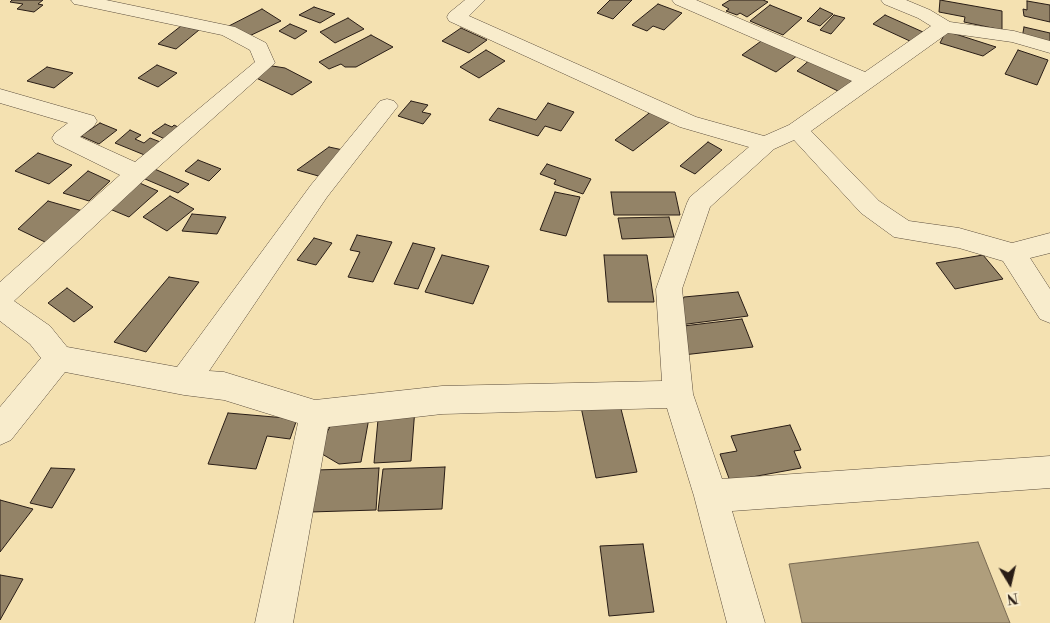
<!DOCTYPE html>
<style>
body{margin:0}
#map{position:relative;width:1050px;height:623px;overflow:hidden;background:#f4e1b1;font-family:"Libre Bodoni",serif}
canvas{display:block}
.north{position:absolute;left:985px;top:558px;width:50px;height:50px;-webkit-text-stroke:4px #f8eccc;paint-order:stroke;rotate:171deg;font-size:14px;font-weight:700;line-height:20px;text-align:center;color:#291d16}
.north::after{content:'';display:block;margin:auto;width:18px;height:22px;background:#291d16;clip-path:polygon(50% 0,100% 100%,50% 72%,0 100%)}
</style>
<div id="map">
<canvas width="1050" height="623"></canvas>
<div class="north">N</div>
</div>
<script>
const c = document.querySelector('canvas').getContext('2d');
c.lineJoin = 'round';
function fill(path, color) { c.fillStyle = color; c.fill(path, 'evenodd'); }
const poly = rows => new Path2D(rows.map(r => 'M' + r).join(''));
function trace(path, color, width, dash) { c.strokeStyle = color; c.lineWidth = width; c.lineCap = dash ? 'butt' : 'round'; c.setLineDash(dash || []); c.stroke(path); }
const water = poly([
 [978,542,1010,623,802,623,789,564,978,542]
]);
fill(water, '#af9e7c');
trace(water, '#796a53', 1);
const building = poly([
 [12,0,43,0,38,4,43,5,34,12,17,9,23,4,10,2,12,0],
 [610,0,632,0,613,19,597,13,610,0],
 [730,0,763,0,768,2,747,17,740,13,737,15,726,11,729,9,722,5,730,0],
 [940,0,1002,11,1002,30,964,22,965,17,939,12,940,0],
 [1027,1,1050,5,1050,22,1024,16,1023,9,1027,10,1027,1],
 [658,4,682,13,664,30,653,26,647,31,632,25,658,4],
 [770,5,802,18,783,35,750,21,770,5],
 [314,7,335,14,320,23,299,15,314,7],
 [820,8,833,14,820,26,807,21,820,8],
 [262,9,281,21,245,38,223,29,262,9],
 [834,15,845,18,831,34,820,30,834,15],
 [885,15,923,32,912,42,873,24,885,15],
 [348,18,364,29,335,43,320,32,348,18],
 [290,24,307,31,295,39,279,31,290,24],
 [181,26,199,30,176,49,158,44,181,26],
 [1024,27,1050,33,1050,45,1022,38,1024,27],
 [461,28,487,40,469,53,442,41,461,28],
 [946,31,996,47,983,56,940,43,946,31],
 [371,35,393,47,356,67,345,67,341,64,329,69,319,62,371,35],
 [764,39,798,55,776,72,742,55,764,39],
 [486,50,505,61,479,78,460,67,486,50],
 [1018,50,1048,60,1037,85,1005,74,1018,50],
 [812,58,855,78,840,92,797,71,812,58],
 [157,65,177,73,158,87,138,78,157,65],
 [266,65,285,68,312,82,292,95,252,76,266,65],
 [47,67,73,73,54,88,27,81,47,67],
 [411,101,428,105,422,112,431,114,423,124,398,116,411,101],
 [548,103,574,112,561,131,545,126,538,136,489,120,498,108,536,120,548,103],
 [653,110,671,121,633,151,615,140,653,110],
 [100,123,117,130,99,144,81,136,100,123],
 [165,124,172,127,174,125,182,129,167,140,152,133,165,124],
 [130,130,141,135,135,139,144,143,150,138,163,143,147,156,115,143,130,130],
 [708,142,722,150,695,174,680,166,708,142],
 [329,147,343,150,322,177,297,170,329,147],
 [38,153,72,165,49,184,15,171,38,153],
 [198,160,221,169,209,181,185,171,198,160],
 [547,164,591,179,583,194,554,184,556,180,540,174,547,164],
 [150,167,189,184,178,193,138,176,150,167],
 [88,171,110,181,89,201,63,193,88,171],
 [135,181,158,191,129,217,105,207,135,181],
 [555,192,580,197,566,236,540,230,555,192],
 [611,192,675,192,680,215,614,215,611,192],
 [170,196,194,209,167,231,143,217,170,196],
 [48,201,83,211,47,243,18,229,48,201],
 [192,214,226,217,217,234,182,231,192,214],
 [669,217,674,237,622,239,618,218,669,217],
 [357,235,392,242,373,282,348,277,360,252,350,250,357,235],
 [314,238,332,243,316,265,297,260,314,238],
 [413,243,435,248,418,289,394,284,413,243],
 [442,255,489,266,473,304,425,292,442,255],
 [604,255,647,255,654,302,608,302,604,255],
 [983,255,1003,279,955,289,936,263,983,255],
 [169,277,199,282,146,352,114,342,169,277],
 [67,288,93,307,74,322,48,303,67,288],
 [738,292,748,316,680,325,674,313,684,297,738,292],
 [742,319,753,347,683,355,675,327,742,319],
 [619,401,637,472,596,478,581,407,619,401],
 [415,408,411,461,374,463,379,409,415,408],
 [228,413,297,419,290,439,267,436,256,469,208,464,228,413],
 [369,418,361,462,339,464,317,451,333,421,369,418],
 [790,425,801,450,794,451,801,468,730,481,720,454,737,451,731,436,790,425],
 [445,467,442,509,378,511,383,469,445,467],
 [51,468,75,469,52,508,30,503,51,468],
 [379,468,376,510,310,512,316,470,379,468],
 [0,500,33,509,0,552,0,500],
 [643,544,654,612,609,616,600,546,643,544],
 [0,575,23,579,0,620,0,575]
]);
fill(building, '#938367');
trace(building, '#291d16', 1);
const minor = poly([
 [71,0,106,0,235,27,266,43,275,63,145,179,14,301,50,326,67,347,177,367,311,185,380,101,387,99,394,101,398,106,327,197,209,371,224,372,315,400,442,386,662,381,656,289,687,203,690,197,749,147,680,127,449,21,447,17,449,13,465,0,485,0,469,16,696,117,764,136,789,125,852,81,675,4,672,0,696,0,865,72,931,26,918,18,884,4,881,0,906,0,930,10,950,22,1014,31,1050,41,1050,53,1012,42,948,33,811,131,879,201,909,221,959,228,1012,243,1050,233,1050,253,1030,258,1050,289,1050,323,1040,319,1003,261,959,248,894,237,861,213,794,140,774,149,710,207,682,289,693,394,722,479,1050,456,1050,488,732,511,765,623,727,623,694,496,667,408,442,414,328,427,293,623,255,623,298,423,224,400,184,395,65,372,11,440,0,445,0,407,41,358,30,344,0,321,0,282,120,175,55,143,52,138,55,133,68,123,0,103,0,89,94,116,97,121,94,126,80,137,135,162,255,62,250,50,222,35,80,5,74,4,71,0]
]);
trace(minor, '#5c4e3d', 1);
fill(minor, '#f8eccc');
</script>
